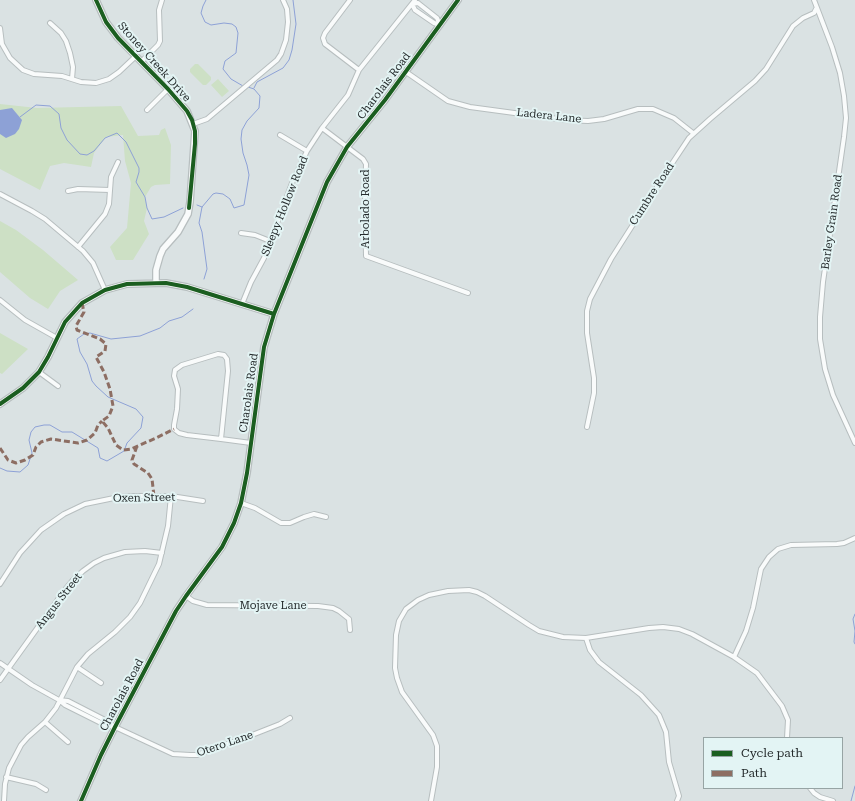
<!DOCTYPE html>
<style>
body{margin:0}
#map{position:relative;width:855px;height:801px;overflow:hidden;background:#dae2e3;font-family:"Roboto Serif",serif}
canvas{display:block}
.legend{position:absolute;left:703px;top:737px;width:140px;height:52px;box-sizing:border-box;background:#e3f4f4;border:1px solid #97a4a4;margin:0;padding:5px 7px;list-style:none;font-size:12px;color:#252b2c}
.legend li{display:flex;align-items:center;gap:8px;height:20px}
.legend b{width:20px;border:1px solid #97a4a4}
</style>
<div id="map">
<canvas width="855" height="801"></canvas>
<ul class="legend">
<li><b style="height:5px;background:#1b5e20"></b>Cycle path</li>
<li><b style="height:5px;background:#8d6e63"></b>Path</li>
</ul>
</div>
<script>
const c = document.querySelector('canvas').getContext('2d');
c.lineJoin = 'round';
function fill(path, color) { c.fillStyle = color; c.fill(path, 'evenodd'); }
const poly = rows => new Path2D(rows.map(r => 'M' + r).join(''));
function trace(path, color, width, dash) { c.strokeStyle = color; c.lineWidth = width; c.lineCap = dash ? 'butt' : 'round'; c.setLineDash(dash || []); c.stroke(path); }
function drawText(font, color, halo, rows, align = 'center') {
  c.font = font + ' "Roboto Serif",serif'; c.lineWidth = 4; c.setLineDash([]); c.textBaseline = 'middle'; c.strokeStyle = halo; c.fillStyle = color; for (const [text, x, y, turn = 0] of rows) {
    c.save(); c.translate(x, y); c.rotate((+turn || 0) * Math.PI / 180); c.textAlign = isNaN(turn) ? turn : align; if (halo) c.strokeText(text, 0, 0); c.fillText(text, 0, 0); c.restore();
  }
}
fill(poly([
 [195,64,198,64,211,77,211,80,206,85,203,85,190,72,190,69],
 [218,79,229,91,222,97,211,85],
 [0,104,37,108,121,106,138,136,159,135,161,130,165,128,171,145,170,184,155,185,151,187,145,197,147,208,144,221,149,234,133,260,116,260,110,247,127,228,131,183,125,161,123,135,106,137,94,153,91,167,64,163,50,166,40,190,0,169],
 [0,221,16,230,43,250,78,280,60,291,48,309,30,298,0,272],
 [0,333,28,349,2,374,0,373]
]), '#cde0c5');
fill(poly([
 [12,108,22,120,19,129,15,134,6,138,0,134,0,110]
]), '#8da1d6');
trace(poly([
 [206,0,203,6,201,13,205,22,211,25,224,23,232,24,236,27,238,33,236,53,225,61,223,69,231,79,243,86],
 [254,88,257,82,283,68,289,60,292,50,296,24,293,0],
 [20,117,36,105,50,106,59,114,61,128,67,140,80,154,87,155,94,151,105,138,117,133,126,142,139,168,139,172,136,182,145,197,147,208,152,219,164,217,183,208],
 [197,205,202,207],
 [204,279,207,269,202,232,199,223,202,207,213,194,216,193,223,194,230,199,234,208,244,205,249,175,247,165,243,153,241,139,242,130,247,121,259,108,260,96,254,89,248,87],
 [0,468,7,471,20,472,28,465,32,453,29,440,31,432,35,427,44,425,50,425,62,432,72,432,98,448,100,458,107,461,124,451,127,443,141,428,143,417,136,409,108,397,96,386,92,381,87,364,80,352,77,339,84,334,90,333,111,339,140,336,160,328,169,321,182,317,193,309],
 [855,614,853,619,855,631,854,642,855,644],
 [851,801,855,786]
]), '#8da1d6', 1);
const minor = poly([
 [350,0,325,33,323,38,325,44,359,70],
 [814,0,832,47,840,73,844,96,846,118,844,137,823,282,820,317,820,339,825,369,833,395,855,443],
 [418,3,437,18,440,25,434,23,415,10,412,4,418,3],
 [50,23,61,33,66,41,70,53,73,67,72,79],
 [0,28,2,44,10,58,23,70,34,74,62,76,81,82,96,83,109,79,119,72,136,56],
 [141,62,158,45,160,41,159,10,162,0],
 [406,72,448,101,470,107,566,120,588,121,604,119,638,109,653,109,674,118,693,133],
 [147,110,168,89],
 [193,124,207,119,277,60,281,54,286,40,288,22,287,9,283,0],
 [322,128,363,159,366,164,365,202,366,256,468,293],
 [280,135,307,151],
 [68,191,78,189,110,190],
 [0,194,32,211,45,219,83,251,93,263,105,290],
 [241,233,255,235,270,241],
 [78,247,105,214,109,204,111,177,118,162],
 [0,300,25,320,57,338],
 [242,304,251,282,264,258,292,183,307,151,322,128,348,95,359,70,415,0],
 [218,354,224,355,227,359,228,371,221,439,187,435,179,433,174,429,174,425,177,409,178,389,174,376,175,370,182,365,218,354],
 [39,372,58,386],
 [587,427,594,393,594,378,587,333,587,311,590,299,611,259,673,162,689,138,710,119,755,81,766,69,793,26,803,18,814,13,816,9],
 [221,439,251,443],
 [241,503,255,508,281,523,290,523,304,517,314,514,326,517],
 [0,584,20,553,41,530,64,514,85,504,119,497,135,496,171,496,203,501],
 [186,596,193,601,207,605,318,606,333,608,339,611,349,619,350,630],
 [586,638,590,650,599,662,641,695,659,715,666,732,669,762,679,796,677,801],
 [734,657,746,631,753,608,761,569,769,557,778,549,791,545,837,544,844,543,855,538],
 [0,663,32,685,59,700,65,705,105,725,115,727,107,721,68,701,59,700],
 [77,667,101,683],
 [0,680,64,591,73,580,83,571,94,563,104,558,125,552,145,551,162,553],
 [45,722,68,742],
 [115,727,173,754,190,755,197,755,247,737,280,724,290,718],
 [6,777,36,784,46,790],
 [810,788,814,793,820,797,833,801],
 [4,801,5,784,9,768,21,745,28,737,45,722,56,708,77,667,88,654,115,632,130,617,140,603,159,564,168,526,171,496],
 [431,801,437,767,437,746,433,735,402,692,397,678,395,668,396,635,399,621,406,609,418,600,429,595,448,591,469,590,477,592,485,596,529,625,539,631,563,637,586,638,649,628,663,627,679,629,692,634,734,657,757,673,782,706,788,720,787,738]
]);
const tertiary = poly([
 [96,0,106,22,118,38,168,89,187,111,195,131,190,202,188,214,178,232,163,249,160,256,156,270,156,283],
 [0,404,23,388,39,372,48,357,65,322,82,303,105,290,127,284,166,283,187,287,274,314],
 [81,801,101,755,115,727,176,611,186,596,222,547,234,523,241,503,247,473,264,347,274,314,327,182,347,147,385,100,458,0]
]);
trace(minor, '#b7bebf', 6);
trace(tertiary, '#b7bebf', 8);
trace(minor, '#f9fbfb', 4);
trace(tertiary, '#f9fbfb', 5.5);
trace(poly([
 [82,303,84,312,76,326,77,330,100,339,106,344,105,351,96,357,104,372,110,389,113,406,109,416,102,421,108,428,116,445,123,450,131,449,156,438,174,429],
 [137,446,132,460,134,464,148,473,152,479,154,496],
 [0,448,8,460,16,463,25,460,33,455,36,447,41,442,51,439,78,443,87,440,95,433,98,425,102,421]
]), '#8d6e63', 3, [6, 3]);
trace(poly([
 [96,0,106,22,118,38,168,89,187,111,192,120,195,131,195,144,189,208],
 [0,404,23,388,39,372,48,357,65,322,82,303,105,290,127,284,166,283,187,287,274,314],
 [81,801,101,755,115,727,176,611,186,596,222,547,234,523,241,503,247,473,264,347,274,314,327,182,347,147,385,100,458,0]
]), '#1b5e20', 4);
drawText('11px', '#252b2c', '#e3f4f4', [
 ["Stoney Creek Drive",154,62,48],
 ["Charolais Road",384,86,-53],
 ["Ladera Lane",549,116,6],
 ["Cumbre Road",652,194,-57],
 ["Sleepy Hollow Road",285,206,-68],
 ["Arbolado Road",366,209,-90],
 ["Barley Grain Road",832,222,-82],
 ["Charolais Road",249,393,-82],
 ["Oxen Street",144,498,-1],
 ["Angus Street",59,601,-52],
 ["Mojave Lane",273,606],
 ["Charolais Road",122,695,-62],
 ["Otero Lane",225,744,-19]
]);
</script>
